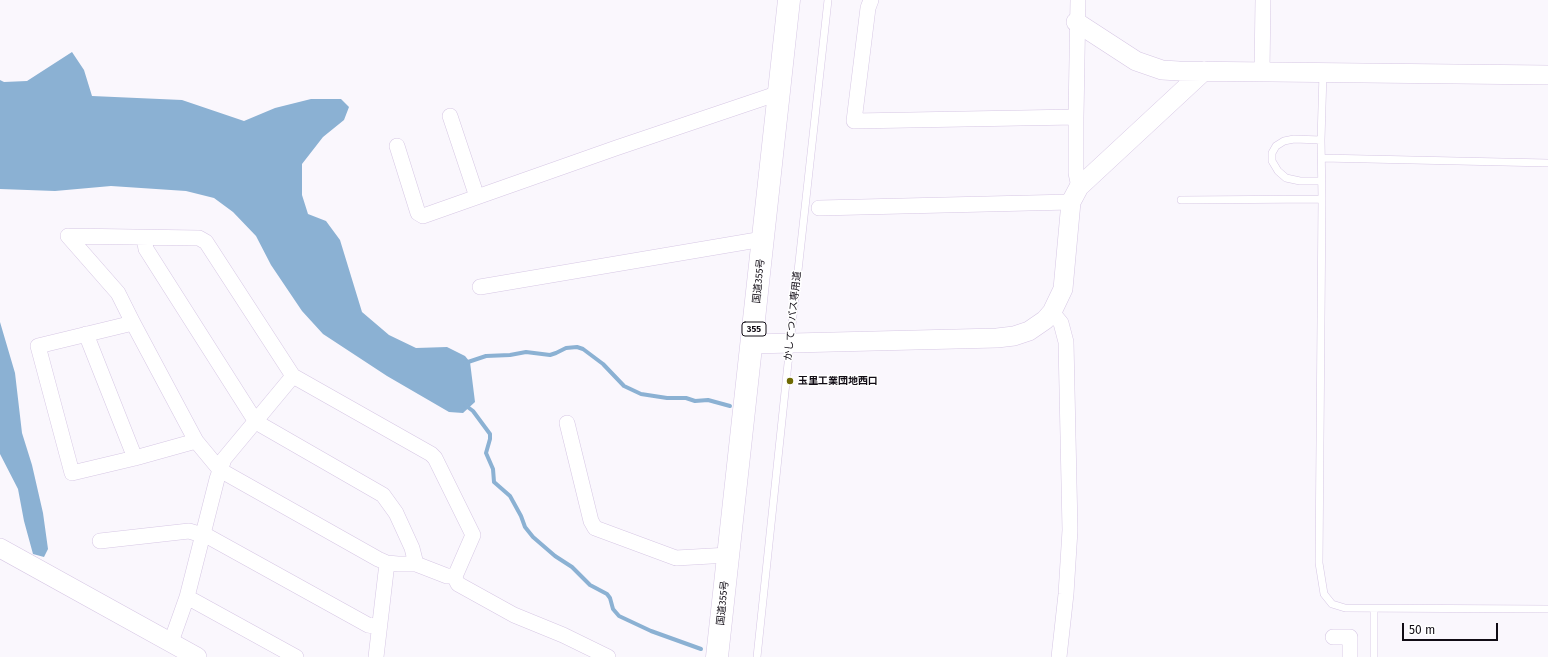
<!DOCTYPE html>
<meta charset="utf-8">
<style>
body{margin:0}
#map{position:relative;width:1548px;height:657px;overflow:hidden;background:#faf7fd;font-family:"Fira Sans",sans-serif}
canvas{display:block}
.scale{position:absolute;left:1402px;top:623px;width:96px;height:18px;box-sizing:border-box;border:2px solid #110c15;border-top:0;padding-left:5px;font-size:12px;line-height:14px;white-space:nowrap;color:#110c15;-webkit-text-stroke:3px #fff;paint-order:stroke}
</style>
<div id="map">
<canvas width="1548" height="657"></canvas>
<div class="scale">50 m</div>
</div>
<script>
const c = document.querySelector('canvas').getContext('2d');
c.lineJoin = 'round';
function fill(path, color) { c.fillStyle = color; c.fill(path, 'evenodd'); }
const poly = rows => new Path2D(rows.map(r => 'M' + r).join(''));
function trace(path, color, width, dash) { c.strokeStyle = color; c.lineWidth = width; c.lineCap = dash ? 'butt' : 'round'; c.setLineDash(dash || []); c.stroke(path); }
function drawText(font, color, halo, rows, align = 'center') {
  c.font = font + ' "Fira Sans","Noto Sans JP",sans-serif'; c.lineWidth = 3; c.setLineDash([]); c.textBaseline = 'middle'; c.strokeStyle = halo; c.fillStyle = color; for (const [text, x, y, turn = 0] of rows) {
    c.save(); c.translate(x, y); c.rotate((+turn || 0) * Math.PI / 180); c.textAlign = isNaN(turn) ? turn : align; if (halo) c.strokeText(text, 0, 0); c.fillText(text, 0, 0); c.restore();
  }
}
fill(poly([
 [72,52,84,70,92,96,182,100,244,121,275,108,311,99,341,99,349,107,344,120,323,137,302,164,302,195,308,214,326,221,340,240,362,312,389,335,416,348,447,347,465,356,470,362,475,402,463,413,449,412,387,376,323,334,302,311,271,265,256,236,233,212,214,198,186,191,111,186,55,191,0,189,0,80,4,82,27,81],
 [0,322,15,373,22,433,32,465,43,513,48,549,44,557,33,554,24,521,18,489,0,454]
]), '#8bb1d3');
trace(poly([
 [465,363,486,356,510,355,526,352,550,355,556,353,566,348,577,347,583,349,603,364,624,386,641,394,667,398,686,398,695,401,708,400,730,406],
 [465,405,473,411,490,434,490,439,486,453,493,469,494,482,510,496,521,516,525,527,533,537,555,556,572,567,590,585,607,594,610,598,613,609,619,616,651,631,701,649]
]), '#8bb1d3', 4);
const service = poly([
 [1321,140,1294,139,1284,141,1276,146,1272,153,1272,161,1278,171,1286,178,1300,181,1321,181],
 [1322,158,1548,163],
 [1322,199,1321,140,1323,73],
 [1181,200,1322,199,1319,563,1324,594,1332,604,1345,608,1548,609],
 [1374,609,1374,657],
 [757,657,793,316,828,0]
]);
const minor = poly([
 [871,0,868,8,854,121,1076,117],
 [1078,0,1076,117,1076,173,1079,187],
 [1262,71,1263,0],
 [450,116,477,197],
 [397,146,418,213,423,216,616,148,779,93],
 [819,208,1071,202],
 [68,236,118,293,133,323,196,441,220,470,378,559,387,563,398,564,416,564,447,576,454,576,458,584,514,615,563,635,608,657],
 [68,236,199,238,206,242,293,376,431,454,435,458,473,535,456,574,454,576],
 [144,238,146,249,256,422,383,495,396,513,412,548,416,564],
 [480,287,763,239],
 [1052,312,1061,323,1066,342,1070,530,1066,594,1059,657],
 [133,323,38,346,72,473,135,458,196,441],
 [86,334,135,458],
 [567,423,591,521,595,528,676,558,729,555],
 [100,541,189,531,209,537,368,625,379,627],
 [187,597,296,657],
 [1333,637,1350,637,1350,657],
 [171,642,187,597,217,479,224,459,293,376],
 [376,657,387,563]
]);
const tertiary = poly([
 [1076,22,1136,61,1162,70,1179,71,1548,75],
 [752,344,997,338,1014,336,1029,331,1045,320,1052,312,1063,289,1071,202,1079,187,1204,71],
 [0,548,197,657]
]);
const trunk = poly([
 [717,657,789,0]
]);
trace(service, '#d6c7e4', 8);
trace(minor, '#d6c7e4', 16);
trace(tertiary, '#d6c7e4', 20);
trace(trunk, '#d6c7e4', 23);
trace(service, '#fff', 7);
trace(minor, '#fff', 15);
trace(tertiary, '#fff', 19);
trace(trunk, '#fff', 22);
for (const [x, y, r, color] of [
 [790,381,4,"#6e6902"]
]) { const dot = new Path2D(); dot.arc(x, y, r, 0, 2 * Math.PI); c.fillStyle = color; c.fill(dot); trace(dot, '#fff', 1.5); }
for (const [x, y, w] of [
 [754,329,24]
]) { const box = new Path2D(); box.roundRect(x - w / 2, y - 7, w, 14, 3); c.fillStyle = '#fff'; c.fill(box); trace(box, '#110c15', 1); }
drawText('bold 9px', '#110c15', null, [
 ["355",754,329]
]);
drawText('10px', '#110c15', '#fff', [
 ["国道355号",759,281,-84],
 ["かしてつバス専用道",793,316,-84],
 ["国道355号",723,603,-84]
]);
drawText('bold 10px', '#110c15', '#fff', [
 ["玉里工業団地西口",798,381]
], 'left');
</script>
